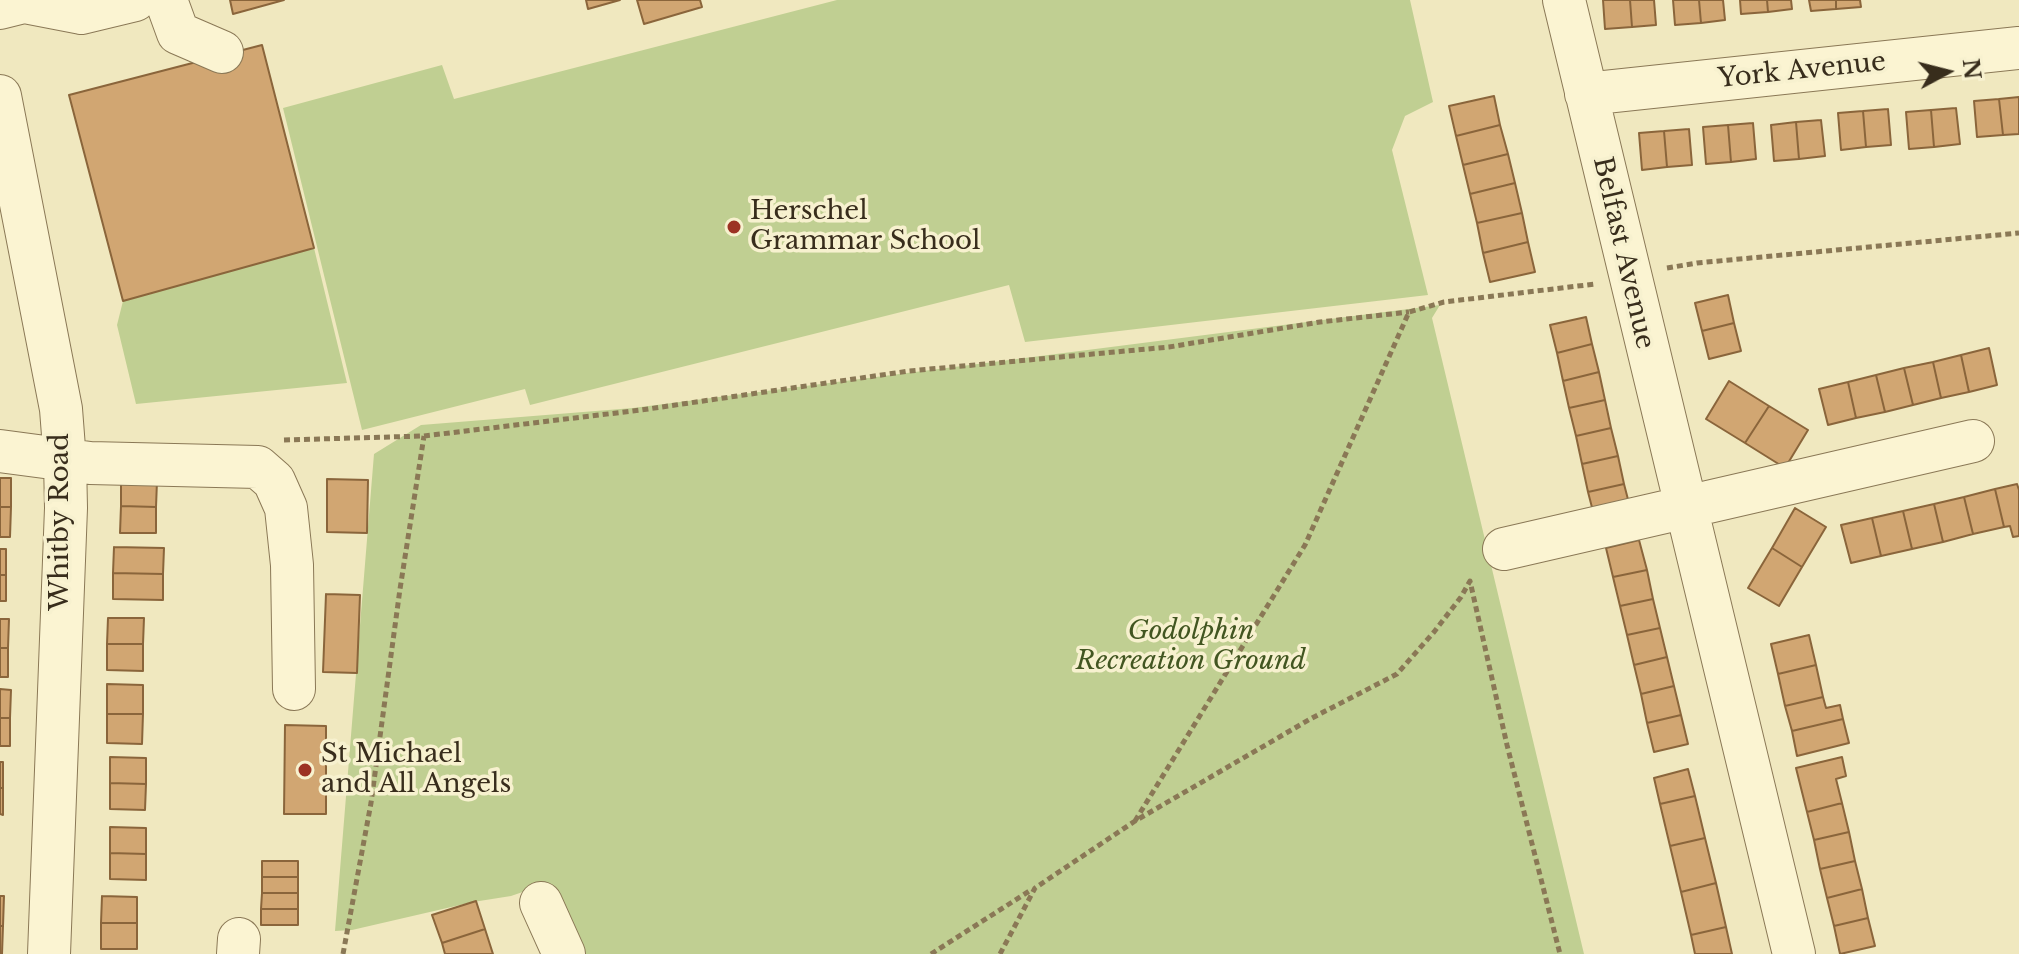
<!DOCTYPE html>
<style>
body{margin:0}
#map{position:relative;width:2019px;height:954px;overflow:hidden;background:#f0e8bf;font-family:"Libre Baskerville",serif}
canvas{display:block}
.north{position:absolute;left:1907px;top:32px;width:80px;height:80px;-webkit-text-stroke:6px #f7f1cf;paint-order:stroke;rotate:83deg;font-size:22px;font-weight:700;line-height:32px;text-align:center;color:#382d1c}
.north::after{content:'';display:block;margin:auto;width:28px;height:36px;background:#382d1c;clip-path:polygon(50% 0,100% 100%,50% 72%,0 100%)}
</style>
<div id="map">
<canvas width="2019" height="954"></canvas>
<div class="north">N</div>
</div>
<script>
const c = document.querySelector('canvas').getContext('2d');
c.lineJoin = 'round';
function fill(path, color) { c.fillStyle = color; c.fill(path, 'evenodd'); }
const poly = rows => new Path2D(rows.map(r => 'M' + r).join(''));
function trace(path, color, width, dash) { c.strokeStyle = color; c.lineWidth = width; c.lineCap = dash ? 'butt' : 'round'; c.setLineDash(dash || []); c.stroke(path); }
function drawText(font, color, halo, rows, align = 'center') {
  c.font = font + ' "Libre Baskerville",serif'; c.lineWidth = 7; c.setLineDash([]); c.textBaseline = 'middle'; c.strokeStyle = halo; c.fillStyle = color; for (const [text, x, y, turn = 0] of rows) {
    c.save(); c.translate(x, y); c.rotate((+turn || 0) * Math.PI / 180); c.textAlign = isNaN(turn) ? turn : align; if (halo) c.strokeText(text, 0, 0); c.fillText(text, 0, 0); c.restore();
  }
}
fill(poly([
 [837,0,1410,0,1433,102,1405,116,1392,150,1428,295,1025,342,1009,285,530,405,525,389,362,430,283,108,442,65,454,99],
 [314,248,347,383,136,404,117,325,123,301],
 [1440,305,1432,318,1584,954,571,954,546,884,511,896,473,902,352,930,335,931,374,454,421,425,633,408]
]), '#c0cf92');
const building = poly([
 [230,0,284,0,233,14,230,0],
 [586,0,620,0,588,9,586,0],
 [637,0,700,0,702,7,644,24,637,0],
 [1603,0,1630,0,1632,27,1605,29,1603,0],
 [1630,0,1654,0,1656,25,1632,27,1630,0],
 [1673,0,1699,0,1701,23,1675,25,1673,0],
 [1699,0,1723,0,1725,20,1701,23,1699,0],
 [1740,0,1767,0,1768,12,1741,14,1740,0],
 [1767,0,1791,0,1792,9,1768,12,1767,0],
 [1809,0,1836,0,1836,9,1811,11,1809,0],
 [1836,0,1860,0,1861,7,1836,9,1836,0],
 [262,45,314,248,123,301,69,95,262,45],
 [1494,96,1500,125,1456,136,1449,106,1494,96],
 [2019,97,2019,134,2003,135,1999,99,2019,97],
 [1999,99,2003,135,1977,137,1974,101,1999,99],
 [1956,108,1960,144,1934,147,1931,110,1956,108],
 [1888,109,1891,145,1866,147,1863,111,1888,109],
 [1931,110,1934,147,1909,149,1906,112,1931,110],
 [1863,111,1866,147,1841,150,1838,113,1863,111],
 [1821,120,1825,156,1799,159,1796,122,1821,120],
 [1796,122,1799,159,1774,161,1771,125,1796,122],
 [1753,123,1756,159,1731,162,1728,125,1753,123],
 [1500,125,1508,154,1463,165,1456,136,1500,125],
 [1728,125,1731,162,1706,164,1703,127,1728,125],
 [1689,129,1692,165,1667,167,1664,131,1689,129],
 [1664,131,1667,167,1642,170,1639,133,1664,131],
 [1508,154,1515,183,1470,194,1463,165,1508,154],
 [1515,183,1522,213,1477,223,1470,194,1515,183],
 [1522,213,1528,242,1483,253,1477,223,1522,213],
 [1528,242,1535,272,1490,282,1483,253,1528,242],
 [1728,295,1734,323,1702,331,1695,303,1728,295],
 [1586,317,1592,344,1557,353,1550,325,1586,317],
 [1734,323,1741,351,1709,359,1702,331,1734,323],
 [1592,344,1599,372,1563,381,1557,353,1592,344],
 [1989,348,1997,385,1969,392,1961,355,1989,348],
 [1961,355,1969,392,1941,398,1933,362,1961,355],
 [1933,362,1941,398,1913,405,1904,368,1933,362],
 [1904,368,1913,405,1885,412,1876,375,1904,368],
 [1599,372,1605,400,1569,408,1563,381,1599,372],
 [1876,375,1885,412,1856,418,1848,382,1876,375],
 [1729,381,1769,406,1745,443,1706,419,1729,381],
 [1848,382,1856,418,1828,425,1819,389,1848,382],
 [1605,400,1611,428,1576,436,1569,408,1605,400],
 [1769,406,1808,430,1785,468,1745,443,1769,406],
 [1611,428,1618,456,1582,464,1576,436,1611,428],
 [1618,456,1624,484,1588,492,1582,464,1618,456],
 [0,478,11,478,11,507,0,507,0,478],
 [327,479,368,480,367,533,327,532,327,479],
 [121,481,157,481,156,507,121,506,121,481],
 [1624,484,1631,511,1595,519,1588,492,1624,484],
 [2017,484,2019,490,2019,536,2013,537,2010,526,2004,527,1995,489,2017,484],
 [1995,489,2004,527,1973,534,1964,497,1995,489],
 [1964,497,1973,534,1943,542,1934,504,1964,497],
 [1934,504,1943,542,1912,549,1903,511,1934,504],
 [121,506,156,507,156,533,120,533,121,506],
 [0,507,11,507,10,537,0,537,0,507],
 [1795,508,1826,527,1802,567,1772,548,1795,508],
 [1903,511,1912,549,1881,556,1872,518,1903,511],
 [1872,518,1881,556,1851,563,1841,525,1872,518],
 [1639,540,1647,570,1613,577,1606,548,1639,540],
 [114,547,164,548,163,574,113,573,114,547],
 [1772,548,1802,567,1779,606,1748,588,1772,548],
 [0,549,6,549,6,575,0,575,0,549],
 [1647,570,1653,599,1620,606,1613,577,1647,570],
 [113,573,163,574,163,600,113,599,113,573],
 [0,575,6,575,6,601,0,601,0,575],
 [326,594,360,595,357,673,323,672,326,594],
 [1653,599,1660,628,1627,635,1620,606,1653,599],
 [108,618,144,618,143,644,107,644,108,618],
 [0,619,9,619,8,648,0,648,0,619],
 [1660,628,1667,657,1634,665,1627,635,1660,628],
 [1809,635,1816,665,1778,674,1771,644,1809,635],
 [107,644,143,644,143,671,107,670,107,644],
 [0,648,8,648,8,677,0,677,0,648],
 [1667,657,1674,686,1641,694,1634,665,1667,657],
 [1816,665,1823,697,1785,706,1778,674,1816,665],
 [107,684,143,685,143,714,107,714,107,684],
 [1674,686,1681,715,1647,723,1641,694,1674,686],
 [0,689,11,690,10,718,0,718,0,689],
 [1823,697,1826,708,1840,705,1843,719,1792,731,1785,706,1823,697],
 [107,714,143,714,142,744,107,743,107,714],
 [1681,715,1688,744,1654,752,1647,723,1681,715],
 [0,718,10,718,10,746,0,746,0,718],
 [1843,719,1849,743,1797,756,1792,731,1843,719],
 [285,725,326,726,326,814,284,814,285,725],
 [110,757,146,758,146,784,110,783,110,757],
 [1842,757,1846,776,1836,779,1842,803,1807,812,1796,768,1842,757],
 [0,762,3,762,3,788,0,788,0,762],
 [1688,769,1695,796,1660,804,1654,778,1688,769],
 [110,783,146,784,145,810,110,809,110,783],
 [0,788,3,788,3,815,0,814,0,788],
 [1695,796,1705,838,1670,846,1660,804,1695,796],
 [1842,803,1849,832,1814,840,1807,812,1842,803],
 [110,827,146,828,146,854,110,853,110,827],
 [1849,832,1855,861,1820,869,1814,840,1849,832],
 [1705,838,1716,883,1681,892,1670,846,1705,838],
 [110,853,146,854,146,880,110,879,110,853],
 [262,861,298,861,298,877,262,877,262,861],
 [1855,861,1862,889,1827,898,1820,869,1855,861],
 [262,877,298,877,298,893,262,893,262,877],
 [1716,883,1726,927,1691,935,1681,892,1716,883],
 [1862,889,1868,918,1834,926,1827,898,1862,889],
 [262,893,298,893,298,909,261,909,262,893],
 [0,896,4,896,3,926,0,926,0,896],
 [102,896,137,897,137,923,101,923,102,896],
 [476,901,485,929,442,943,432,915,476,901],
 [261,909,298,909,298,925,261,925,261,909],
 [1868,918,1875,946,1840,954,1834,926,1868,918],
 [101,923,137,923,137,949,101,949,101,923],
 [0,926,3,926,2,954,0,954,0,926],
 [1726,927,1732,954,1695,954,1691,935,1726,927],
 [485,929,493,954,445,954,442,943,485,929]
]);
fill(building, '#d1a672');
trace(building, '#8a653b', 2);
const minor = poly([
 [166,0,178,33,222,52],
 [1564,0,1794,954],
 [0,8,24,2,81,13,77,0],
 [81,13,135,0],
 [1586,94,2019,48],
 [0,96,61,409,65,461,66,508,49,954],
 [0,451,90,463,258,467,274,481,286,508,292,565,294,689],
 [1504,549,1973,441],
 [541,903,564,954],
 [238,954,239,939]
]);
trace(minor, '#8a7856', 44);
trace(poly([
 [1667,268,1697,263,2019,233],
 [284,440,424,436,641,410,909,371,1169,347,1320,322,1409,312],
 [1135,821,1305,545,1409,312,1444,302,1595,284],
 [343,954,371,803,400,589,424,436],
 [931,954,1031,890],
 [1000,954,1035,888,1135,821,1312,718,1397,674,1434,632,1461,597,1470,581,1507,745,1560,954]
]), '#8a7856', 5, [6, 4]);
trace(minor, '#fbf4d2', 42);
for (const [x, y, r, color] of [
 [734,227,8,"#9c3223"],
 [305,770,8,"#9c3223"]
]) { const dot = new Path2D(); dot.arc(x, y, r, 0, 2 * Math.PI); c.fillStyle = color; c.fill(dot); trace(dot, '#f7f1cf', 3); }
drawText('26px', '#382d1c', '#f7f1cf', [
 ["York Avenue",1802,71,-6],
 ["Belfast Avenue",1623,253,77],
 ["Whitby Road",61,522,-90]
]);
drawText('26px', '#382d1c', '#f7f1cf', [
 ["Herschel",750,212],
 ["Grammar School",750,242],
 ["St Michael",321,755],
 ["and All Angels",321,785]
], 'left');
drawText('italic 26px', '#425621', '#f7f1cf', [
 ["Godolphin",1191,632],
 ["Recreation Ground",1191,662]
]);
</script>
